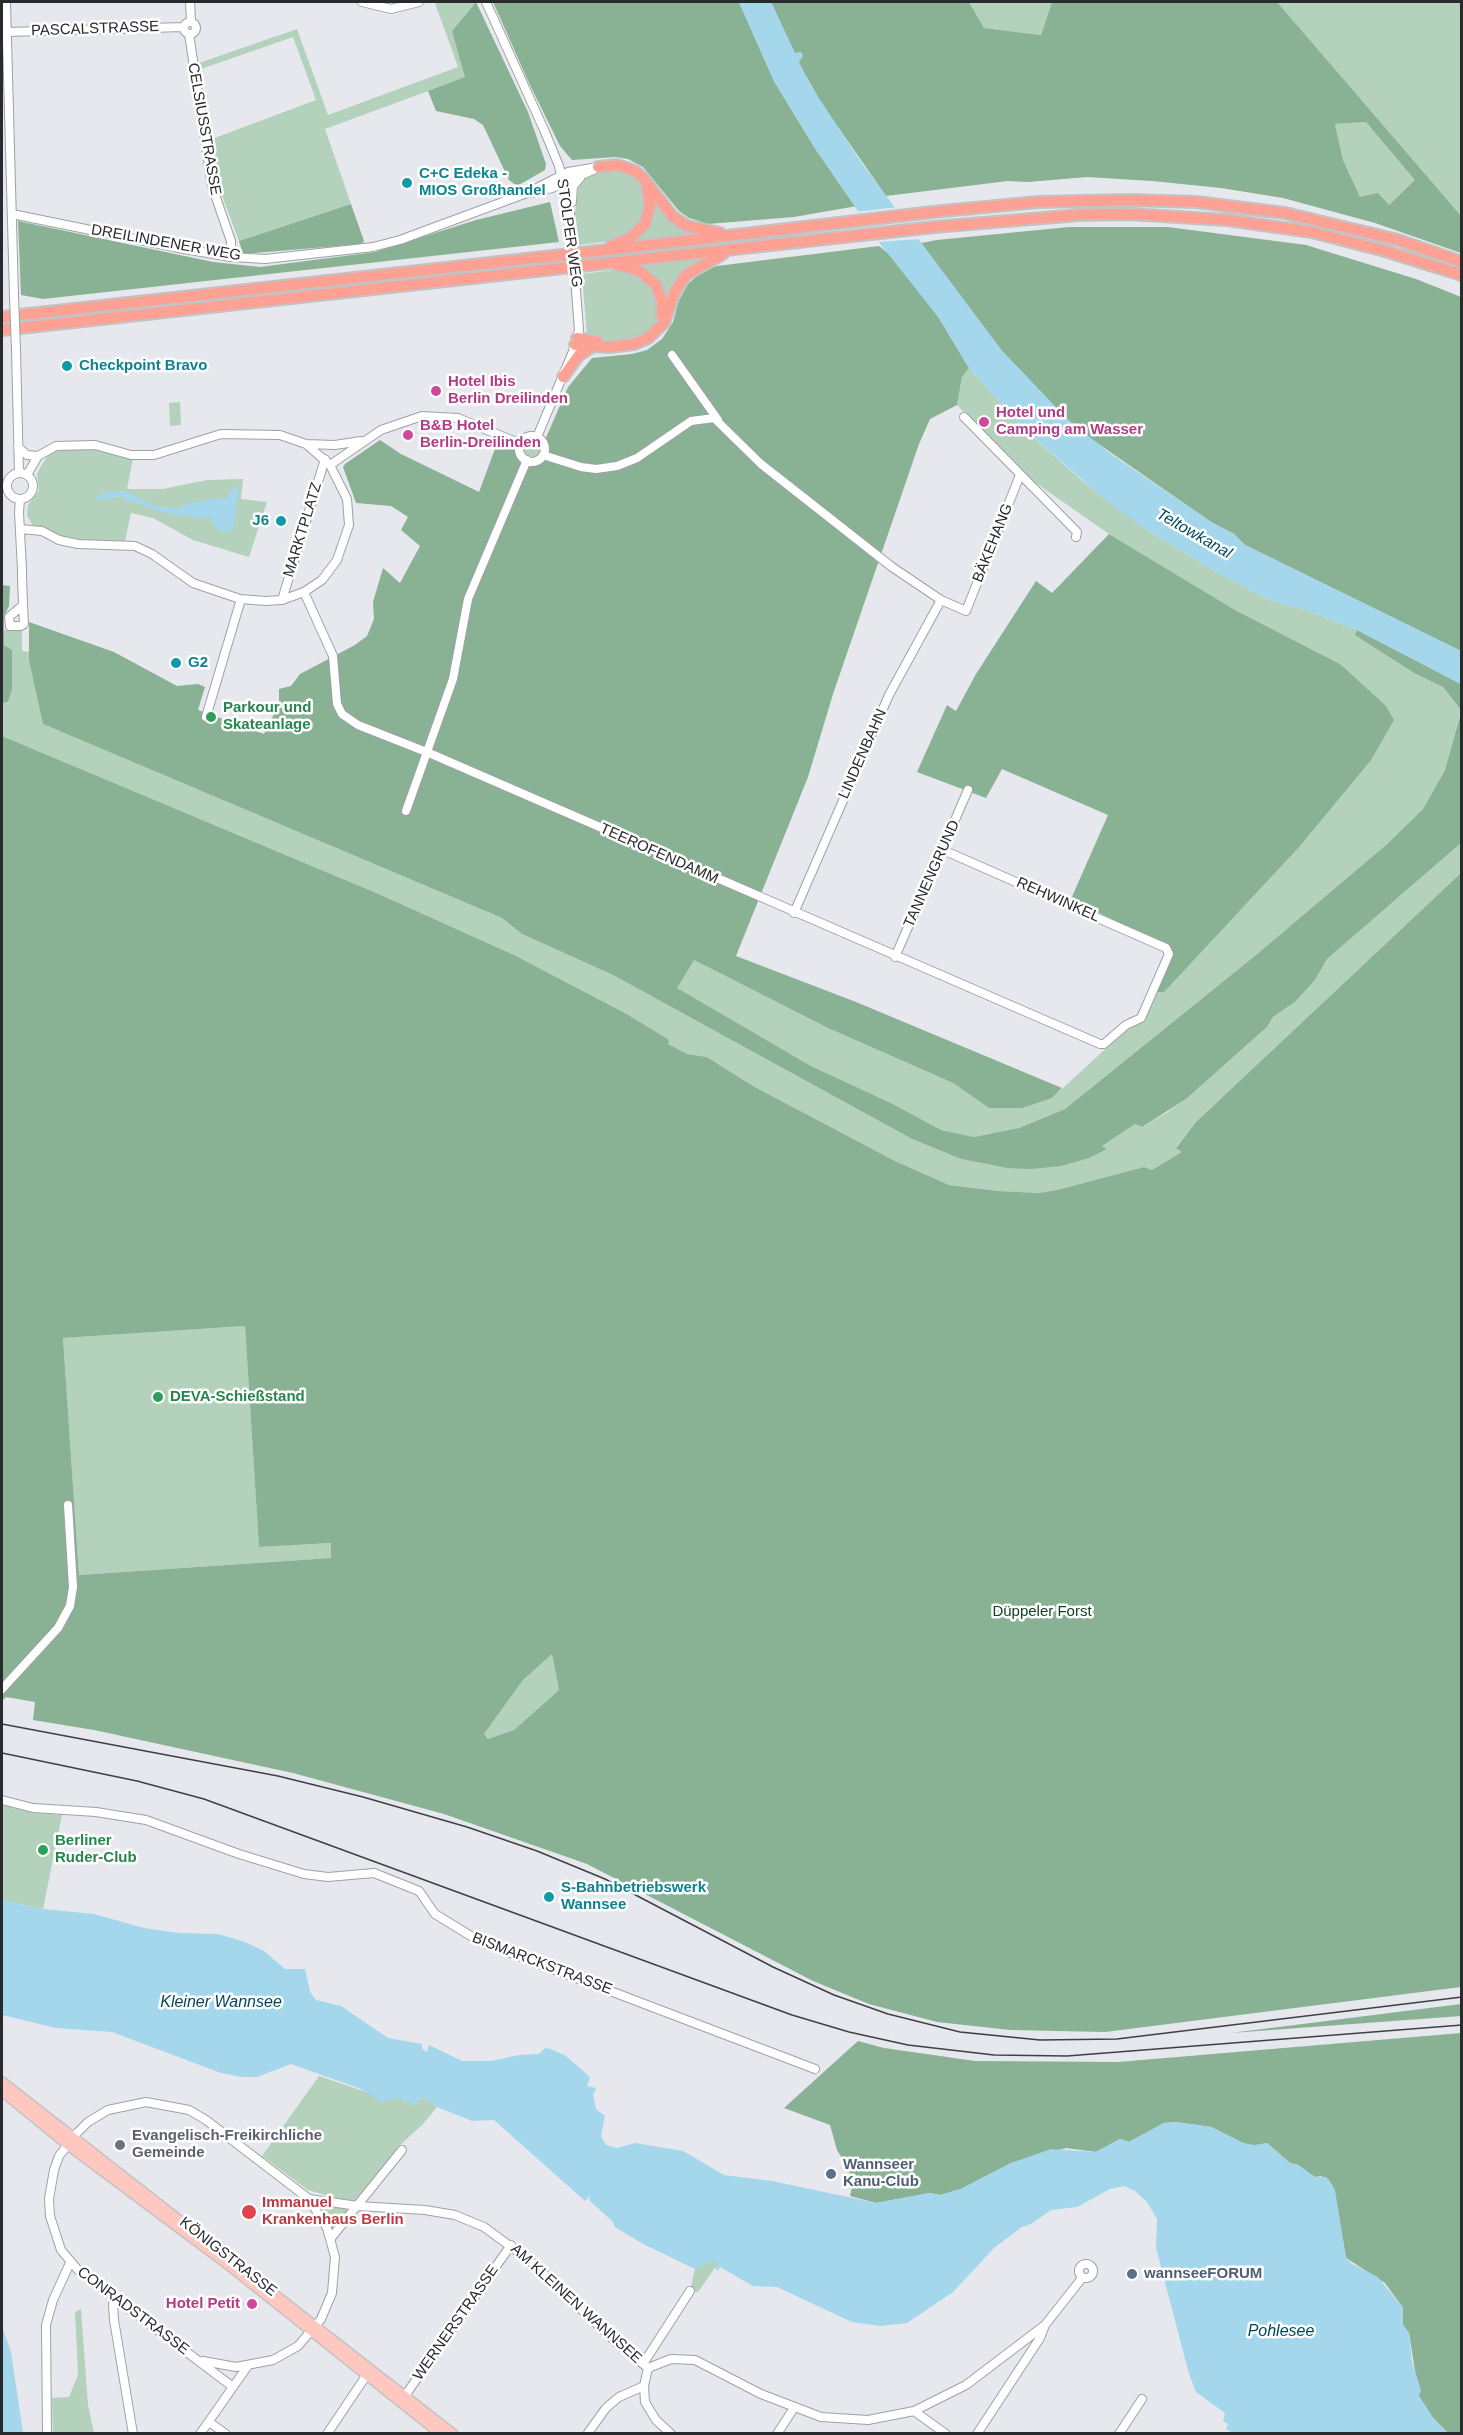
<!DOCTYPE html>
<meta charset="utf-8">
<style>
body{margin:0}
#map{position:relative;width:1463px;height:2435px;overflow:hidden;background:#e6e8ee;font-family:Helvetica,sans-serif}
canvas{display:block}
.frame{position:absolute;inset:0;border:3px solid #292a2d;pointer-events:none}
</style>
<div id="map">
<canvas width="1463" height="2435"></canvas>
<div class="frame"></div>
</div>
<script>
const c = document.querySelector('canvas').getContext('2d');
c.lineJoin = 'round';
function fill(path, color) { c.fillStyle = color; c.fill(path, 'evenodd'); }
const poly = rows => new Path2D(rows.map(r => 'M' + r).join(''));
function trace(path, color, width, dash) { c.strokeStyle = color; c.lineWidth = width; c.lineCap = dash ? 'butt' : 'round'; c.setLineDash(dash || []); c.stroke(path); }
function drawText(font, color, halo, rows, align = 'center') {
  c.font = font + ' Helvetica,sans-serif'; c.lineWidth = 5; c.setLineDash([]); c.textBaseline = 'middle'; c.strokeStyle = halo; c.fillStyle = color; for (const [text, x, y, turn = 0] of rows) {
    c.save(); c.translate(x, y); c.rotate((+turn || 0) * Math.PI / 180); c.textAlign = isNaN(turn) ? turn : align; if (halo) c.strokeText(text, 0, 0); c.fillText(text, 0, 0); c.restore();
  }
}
fill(poly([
 [476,2,452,31,466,77,325,129,351,204,239,241,221,193,212,139,316,100,293,37,201,69,199,63,297,29,328,115,458,67,435,3],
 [969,2,1052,2,1041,35,984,28],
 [1277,2,1461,2,1461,216,1417,166],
 [1366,122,1416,180,1389,205,1360,197,1343,160,1335,124],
 [608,169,631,174,638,181,646,199,643,219,637,228,618,240,579,245,575,212,579,182,586,176],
 [650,193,664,213,698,233,632,241,641,231],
 [705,259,668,300,664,300,633,267],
 [613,270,630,271,641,276,655,289,659,315,654,327,644,336,632,340,604,341,587,336,582,274],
 [969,368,1021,426,1080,479,1144,528,1216,572,1269,600,1309,611,1357,630,1356,635,1414,673,1443,687,1461,710,1445,770,1423,809,1386,845,1256,955,1065,1109,1019,1128,974,1137,941,1130,893,1104,811,1066,676,988,694,960,828,1028,953,1083,989,1108,1052,1098,1138,1019,1345,671,1340,664,1235,610,1109,534,1023,474,957,405,962,377],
 [180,402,181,425,170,426,169,403],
 '522 449a10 10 0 1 1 20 0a10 10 0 1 1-20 0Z',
 [79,447,105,450,133,459,127,489,163,489,207,480,243,479,241,499,267,502,249,557,193,540,153,518,131,513,125,541,93,543,60,537,33,526,27,515,28,505,39,491,37,474,41,466,51,451],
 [4,630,22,631,22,651,29,652,43,724,502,918,522,934,613,975,912,1139,961,1159,1007,1168,1061,1166,1107,1149,1102,1146,1135,1124,1142,1127,1166,1113,1186,1099,1267,1027,1273,1017,1295,1002,1315,980,1327,959,1461,843,1461,873,1196,1122,1176,1147,1183,1152,1152,1170,1144,1167,1057,1190,1039,1193,998,1191,949,1185,895,1161,753,1086,707,1057,687,1054,667,1044,625,1013,514,955,381,895,2,736,2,703,8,702,12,690,12,650,4,645],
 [245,1326,259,1547,331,1543,331,1558,79,1575,63,1338],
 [552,1654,559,1690,514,1730,488,1739,484,1734,523,1680],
 [2,1805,35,1813,62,1815,43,1909,2,1900],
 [319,2076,369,2093,401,2098,404,2101,425,2098,437,2107,423,2124,398,2147,358,2201,336,2198,308,2190,262,2156],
 [322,2205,350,2207,352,2209,333,2231,321,2208],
 [714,2260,719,2262,698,2292,690,2291,695,2269],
 [81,2309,88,2405,94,2433,53,2433,52,2398,69,2397,78,2375,75,2312]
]), '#b4d1bb');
fill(poly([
 [476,2,528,112,546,164,545,170,517,186,509,180,483,125,474,119,436,111,428,91,465,77,452,31],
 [493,2,739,2,774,81,816,150,857,206,794,217,708,224,689,218,679,211,643,167,628,159,616,157,572,160,560,146,529,83],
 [771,2,969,2,984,28,1041,35,1052,2,1277,2,1461,216,1461,253,1375,223,1283,198,1221,188,1152,181,1087,177,1028,182,1008,181,886,196,822,104,798,62,801,52,795,54],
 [1366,122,1415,180,1389,205,1378,193,1360,197,1343,160,1335,124],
 [550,202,559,242,43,299,21,295,18,221,213,262,260,267,375,252,476,220],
 [351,204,364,241,362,244,243,254,239,241],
 [1069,227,1168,227,1306,245,1416,279,1461,297,1461,651,1245,545,1234,534,1211,522,1090,438,1067,419,1002,351,921,243,937,240],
 [879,246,894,258,939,318,969,368,962,377,957,405,930,419,919,444,833,694,808,777,736,956,856,1002,1062,1088,1052,1098,1022,1108,989,1108,953,1083,828,1028,694,960,677,988,811,1066,893,1104,941,1130,974,1137,1019,1128,1065,1109,1256,955,1386,845,1423,809,1445,770,1461,712,1461,843,1327,959,1315,980,1295,1002,1273,1017,1267,1027,1186,1099,1142,1127,1135,1124,1102,1146,1107,1149,1089,1158,1061,1166,1031,1169,1007,1168,961,1159,912,1139,613,975,522,934,502,918,43,724,29,660,29,622,114,652,177,686,198,684,205,687,198,710,264,734,279,704,279,689,291,686,300,674,355,645,367,636,374,619,373,602,383,568,400,583,420,546,401,530,408,517,391,506,356,503,343,467,345,464,380,440,401,454,479,492,499,438,514,446,527,468,547,459,549,451,545,440,568,387,583,369,592,358,632,354,647,350,662,339,673,322,679,300,688,284,701,272,717,266],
 [1109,534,1235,610,1340,664,1386,706,1394,720,1371,760,1299,847,1164,992,1152,992,1172,955,1171,948,1071,899,1108,815,1002,769,986,798,917,772,947,705,956,711,976,674,1036,581,1052,593],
 [2,585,10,586,9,606,4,617,4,645,12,650,12,690,8,702,2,703],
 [1357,630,1461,684,1461,710,1443,687,1414,673,1355,635],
 [2,736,381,895,514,955,625,1013,669,1040,668,1044,687,1054,707,1057,753,1086,895,1161,949,1185,998,1191,1039,1193,1057,1190,1144,1167,1152,1170,1182,1152,1176,1148,1196,1122,1461,873,1461,1987,1105,2032,1010,2030,937,2022,869,2004,813,1981,587,1864,444,1814,293,1773,94,1730,33,1720,35,1702,6,1697,2,1701],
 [245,1326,259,1547,331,1543,331,1558,79,1575,63,1338],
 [552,1654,559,1690,514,1730,488,1739,484,1734,523,1680],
 [1461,2004,1461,2016,1231,2033],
 [1461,2033,1461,2433,1448,2433,1433,2418,1419,2396,1409,2333,1403,2325,1403,2308,1385,2283,1346,2258,1337,2205,1322,2176,1315,2177,1298,2165,1290,2163,1267,2143,1255,2146,1243,2143,1211,2127,1176,2122,1164,2123,1129,2142,1120,2139,1096,2152,1066,2148,1011,2163,961,2189,940,2195,930,2193,876,2203,850,2196,852,2187,849,2170,837,2150,830,2125,784,2108,858,2041,884,2048,975,2061,1118,2062]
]), '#89b194');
fill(poly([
 [739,2,771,2,795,53,801,52,803,56,799,62,811,86,861,162,1002,351,1067,419,1111,454,1211,522,1234,534,1245,545,1461,651,1461,684,1357,630,1309,611,1269,600,1216,572,1144,528,1105,500,1021,426,969,368,939,318,881,245,816,150,774,81],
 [234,486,239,487,235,518,232,531,226,532,215,528,212,520,208,517,191,519,190,514,184,514,184,517,154,510,133,501,127,502,123,496,99,500,96,498,102,493,125,491,155,506,177,509,187,504,228,497],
 [2,1900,43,1909,94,1914,144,1928,178,1933,218,1934,245,1942,264,1951,285,1969,305,1969,310,1992,316,2000,341,2006,388,2038,422,2044,422,2049,427,2052,429,2045,462,2061,491,2061,519,2055,539,2054,545,2048,551,2049,566,2056,590,2077,587,2086,596,2088,593,2095,596,2109,605,2116,601,2136,606,2145,617,2148,635,2143,683,2151,724,2175,772,2181,876,2203,930,2193,940,2195,961,2189,1011,2163,1051,2149,1096,2152,1120,2139,1129,2142,1164,2123,1176,2122,1211,2127,1243,2143,1254,2145,1267,2143,1290,2163,1298,2165,1315,2177,1326,2177,1330,2181,1335,2190,1346,2258,1352,2264,1378,2277,1403,2308,1403,2325,1409,2333,1412,2362,1421,2390,1419,2396,1433,2418,1448,2433,1234,2434,1226,2429,1228,2424,1223,2421,1225,2413,1196,2392,1189,2374,1156,2248,1157,2219,1147,2202,1135,2191,1124,2186,1110,2189,1077,2207,1051,2210,1031,2224,1022,2227,994,2248,953,2292,907,2323,880,2326,852,2322,777,2287,753,2286,720,2267,718,2271,715,2268,718,2262,714,2260,695,2269,643,2244,615,2227,613,2222,589,2200,591,2195,585,2201,494,2120,472,2121,437,2107,425,2098,420,2098,416,2106,399,2098,381,2102,361,2089,291,2064,257,2077,242,2077,221,2073,112,2032,56,2028,2,2015],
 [2,2326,11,2352,23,2433,2,2433]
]), '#a4d6ec');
fill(poly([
 [898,207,922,239,876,242,855,212]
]), '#e6e8ee');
const minor = poly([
 [6,2,14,296],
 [190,2,191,21],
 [362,2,391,9,419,2],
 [486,2,545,132,559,166,570,213,579,330,574,349,537,437],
 '184 28a6 6 0 1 1 12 0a6 6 0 1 1-12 0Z',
 [7,32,184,27],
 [189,34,212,186,231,241,231,257],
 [532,193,552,188,593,170],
 [572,202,573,186,580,178],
 [12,214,184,249,231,257,265,259,373,247,400,240,527,193,568,172,598,167],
 [16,350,19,473],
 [672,355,718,420],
 [964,417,1077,532,1076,537],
 '519 449a13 13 0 1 1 26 0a13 13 0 1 1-26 0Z',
 [306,444,335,445,361,441],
 [18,447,27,455,38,456],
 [543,455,581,467,596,469,617,466,637,458,691,421,714,418,761,464,892,567,941,600,966,611,1020,475],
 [330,465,381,430,422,416,458,418,521,444],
 '7 486a13 13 0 1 1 26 0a13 13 0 1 1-26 0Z',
 [20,499,19,512,22,570,22,576,23,605,24,624,21,626,10,626,9,617,23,605],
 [20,529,42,531,59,540,78,544,135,546,152,554,193,583,240,599,266,601,282,600,304,592,322,580,337,560,349,525,347,499,330,465,306,444,280,435,221,434,154,455,131,455,95,445,56,446,38,456,27,475],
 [304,592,333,656,337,704,342,714,358,725,429,753,1100,1044,1104,1044,1126,1025,1141,1018,1169,954,1166,948,943,850],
 [282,600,325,459],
 [206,717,241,599],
 [406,811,453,679,468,599,527,460],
 [794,913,889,695,941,600],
 [895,957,968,790],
 [2,1689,58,1628,70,1606,73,1587,68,1505],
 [2,1800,33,1808,96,1812,146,1820,239,1854,304,1874,328,1877,374,1873,419,1891,435,1914,479,1941,815,2069],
 [331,2238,402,2150],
 '1079 2271a7 7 0 1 1 14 0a7 7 0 1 1-14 0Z',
 [115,2300,113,2304,114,2320,133,2434],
 [203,2361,236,2367,273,2360,298,2346,321,2319,332,2293,335,2257,327,2228,309,2199],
 [643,2364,690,2291],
 [648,2368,644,2386,645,2402,656,2420,671,2434],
 [233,2387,78,2270,61,2250,50,2216,49,2199,54,2170,59,2156,76,2134,88,2122,108,2110,146,2102,189,2110,206,2120,309,2199,358,2206,425,2210,455,2215,484,2227,529,2260,617,2343,648,2368,671,2359,695,2360,761,2394,821,2417,868,2420,914,2411,966,2385,1045,2325],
 [402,2400,511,2245],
 [914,2411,946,2434],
 [209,2422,226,2434],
 [588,2433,606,2408,619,2397,644,2386],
 [47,2434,46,2325,53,2300,70,2263],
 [200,2434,247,2367],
 [327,2434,370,2370],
 [777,2434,794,2408],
 [977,2434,1040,2338,1045,2325,1082,2278],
 [1119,2434,1142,2399]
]);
const major = poly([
 [2,2082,453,2434],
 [2,2091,72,2148,230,2266,441,2434]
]);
const highway = poly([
 [598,167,618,165,635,171,643,178,673,217,687,226,720,233],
 [611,246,630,238,645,224,650,206,647,186],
 [598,251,933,212,1038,202,1130,200,1196,202,1285,213,1398,240,1462,262],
 [599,264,934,227,1079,215,1129,214,1227,220,1312,232,1385,251,1462,275],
 [617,265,638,270,656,285,662,301,662,316],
 [2,317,553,256],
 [2,330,554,269],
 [577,338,598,342],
 [575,345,609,347,634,344,648,338,664,323,675,291,686,275,723,254],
 [563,377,579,355,590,348]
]);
trace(minor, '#9fa1a7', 10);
trace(major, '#c3c3c4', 12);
trace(highway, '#c3c3c4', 14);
trace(minor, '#fff', 8);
trace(major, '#fec7bf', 9);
trace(highway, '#fda194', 10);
trace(poly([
 [2,1753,137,1781,204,1799,792,2015,849,2032,908,2045,994,2055,1067,2056,1462,2025]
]), '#3f4043', 1.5);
trace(poly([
 [2,1724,278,1776,363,1797,467,1827,537,1851,605,1879,773,1967,834,1995,888,2014,960,2032,1040,2040,1117,2039,1462,1997]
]), '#3f4043', 1.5);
const minorBridge = poly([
 [14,296,16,350]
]);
const highwayBridge = poly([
 [553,256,598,251],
 [554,269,599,264]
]);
trace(minorBridge, '#9fa1a7', 10, []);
trace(highwayBridge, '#c3c3c4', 14, []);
trace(minorBridge, '#fff', 8);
trace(highwayBridge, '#fda194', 10);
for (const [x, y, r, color] of [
 [407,183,6,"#0f9aa8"],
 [67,366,6,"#0f9aa8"],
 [436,391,6,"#d1479c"],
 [984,422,6,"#d1479c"],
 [408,435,6,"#d1479c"],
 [281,521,6,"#0f9aa8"],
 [176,663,6,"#0f9aa8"],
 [211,717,6,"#2e9e5b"],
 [158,1397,6,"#2e9e5b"],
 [43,1850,6,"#2e9e5b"],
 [549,1897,6,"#0f9aa8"],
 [120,2145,6,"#6b7280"],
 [831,2174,6,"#5c6f8a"],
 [249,2212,8,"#e0444e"],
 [1132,2274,6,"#5c6f8a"],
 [252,2304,6,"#d1479c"]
]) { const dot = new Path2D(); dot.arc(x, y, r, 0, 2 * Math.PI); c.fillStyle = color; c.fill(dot); trace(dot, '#fff', 2); }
drawText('15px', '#292a2d', '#fff', [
 ["PASCALSTRASSE",95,29,-2],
 ["CELSIUSSTRASSE",204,129,80],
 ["STOLPER WEG",569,233,82],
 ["DREILINDENER WEG",166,243,10],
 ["MARKTPLATZ",303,530,-73],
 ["BÄKEHANG",993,543,-68],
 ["LINDENBAHN",863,754,-66],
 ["TEEROFENDAMM",659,854,24],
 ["TANNENGRUND",932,874,-66],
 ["REHWINKEL",1058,900,24],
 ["BISMARCKSTRASSE",542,1964,21],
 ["KÖNIGSTRASSE",228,2257,38],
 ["AM KLEINEN WANNSEE",576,2304,42],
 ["CONRADSTRASSE",133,2311,37],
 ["WERNERSTRASSE",456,2323,-55]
]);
drawText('bold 15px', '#0d838f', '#fff', [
 ["C+C Edeka -",419,174],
 ["MIOS Großhandel",419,191],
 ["Checkpoint Bravo",79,366],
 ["J6",269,521,"right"],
 ["G2",188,663],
 ["S-Bahnbetriebswerk",561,1888],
 ["Wannsee",561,1905]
], 'left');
drawText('bold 15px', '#b23c85', '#fff', [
 ["Hotel Ibis",448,382],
 ["Berlin Dreilinden",448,399],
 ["Hotel und",996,413],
 ["Camping am Wasser",996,430],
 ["B&B Hotel",420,426],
 ["Berlin-Dreilinden",420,443],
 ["Hotel Petit",240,2304,"right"]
], 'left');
drawText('bold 15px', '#27864d', '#fff', [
 ["Parkour und",223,708],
 ["Skateanlage",223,725],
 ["DEVA-Schießstand",170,1397],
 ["Berliner",55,1841],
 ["Ruder-Club",55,1858]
], 'left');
drawText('15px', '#104124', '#fff', [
 ["Düppeler Forst",1042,1612]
]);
drawText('bold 15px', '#5b616d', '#fff', [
 ["Evangelisch-Freikirchliche",132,2136],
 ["Gemeinde",132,2153]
], 'left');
drawText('bold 15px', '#4e5e75', '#fff', [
 ["Wannseer",843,2165],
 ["Kanu-Club",843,2182],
 ["wannseeFORUM",1144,2274]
], 'left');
drawText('bold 15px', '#be3a42', '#fff', [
 ["Immanuel",262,2203],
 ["Krankenhaus Berlin",262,2220]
], 'left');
drawText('italic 16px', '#01485f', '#fff', [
 ["Teltowkanal",1194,534,30],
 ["Kleiner Wannsee",221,2003],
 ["Pohlesee",1281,2332]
]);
</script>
